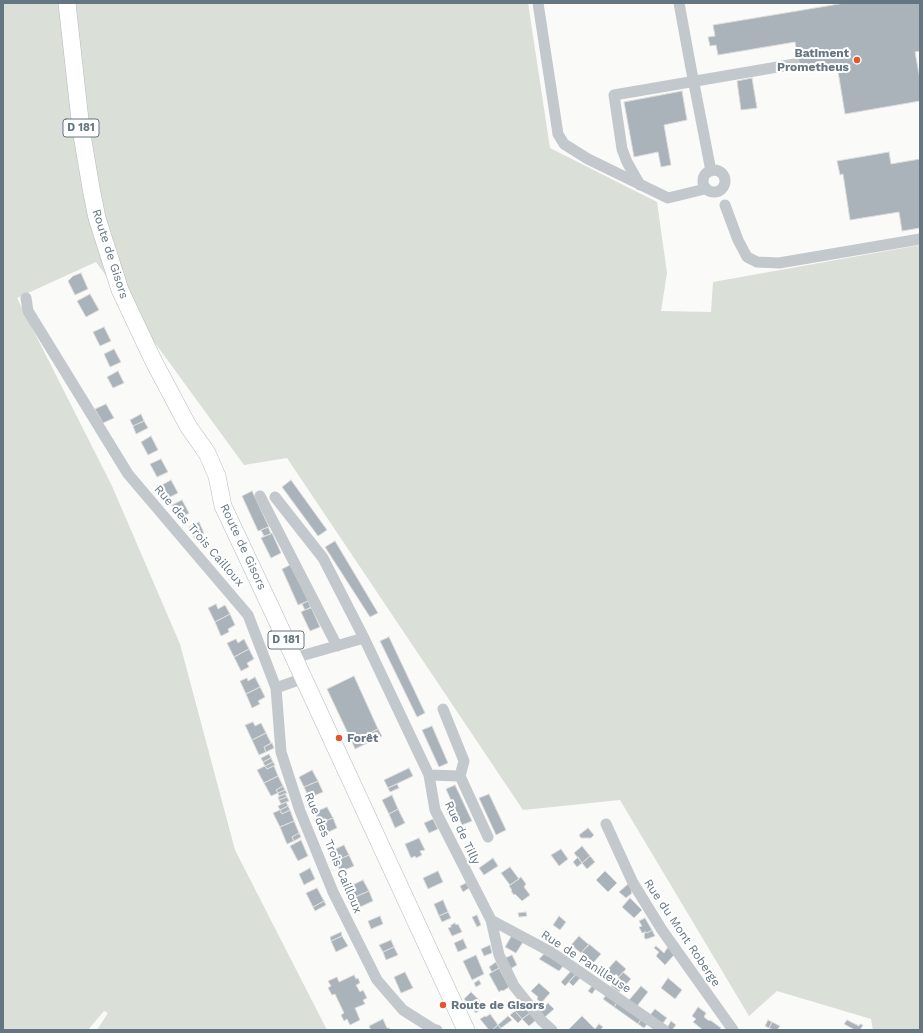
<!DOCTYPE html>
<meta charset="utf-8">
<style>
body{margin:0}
#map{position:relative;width:923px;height:1033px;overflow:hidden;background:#fafaf8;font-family:"Work Sans",sans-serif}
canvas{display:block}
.frame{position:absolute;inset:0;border:4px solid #657683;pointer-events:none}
</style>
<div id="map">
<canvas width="923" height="1033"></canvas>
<div class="frame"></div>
</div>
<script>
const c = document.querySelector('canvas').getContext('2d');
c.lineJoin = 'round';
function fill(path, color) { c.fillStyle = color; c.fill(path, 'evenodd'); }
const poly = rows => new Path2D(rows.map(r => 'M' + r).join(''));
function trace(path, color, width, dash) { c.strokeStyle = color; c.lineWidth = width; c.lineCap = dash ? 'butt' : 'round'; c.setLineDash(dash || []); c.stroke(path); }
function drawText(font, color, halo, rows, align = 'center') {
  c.font = font + ' "Work Sans",sans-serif'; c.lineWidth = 4; c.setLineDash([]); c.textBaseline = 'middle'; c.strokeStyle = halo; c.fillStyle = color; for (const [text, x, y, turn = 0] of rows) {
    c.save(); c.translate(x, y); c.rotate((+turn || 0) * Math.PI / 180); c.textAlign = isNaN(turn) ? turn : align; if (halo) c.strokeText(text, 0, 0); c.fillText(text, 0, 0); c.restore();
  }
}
fill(poly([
 [3,3,528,3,550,148,657,202,667,273,661,311,711,312,713,282,920,245,920,1030,873,1030,871,1019,777,991,749,1016,620,800,523,810,287,458,244,465,96,262,17,298,112,486,180,644,235,850,327,1030,97,1030,108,1013,104,1011,88,1030,3,1030]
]), '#dadfd7');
const building = poly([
 [845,3,920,3,920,51,915,52,920,79,920,101,845,114,837,65,800,71,795,42,718,55,716,45,710,46,708,37,715,36,713,25,845,3],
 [752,78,757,108,741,110,737,81,752,78],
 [682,91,687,120,664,125,671,165,661,167,658,152,634,157,624,102,682,91],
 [889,152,891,164,920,159,920,228,902,231,899,212,850,220,843,174,840,175,837,161,889,152],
 [81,273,88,289,75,295,68,281,73,276,81,273],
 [90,294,99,310,86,317,77,301,90,294],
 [104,327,111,341,100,346,93,332,104,327],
 [114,349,121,362,110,367,104,354,114,349],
 [118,371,124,383,113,388,107,377,118,371],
 [106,404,114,418,103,423,95,409,106,404],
 [141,414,144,421,133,426,130,420,141,414],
 [144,421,148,428,136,434,133,426,144,421],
 [151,436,158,450,148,455,141,442,151,436],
 [161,459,168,472,157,477,150,464,161,459],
 [171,480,178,493,168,498,162,485,171,480],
 [291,480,327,530,318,536,282,487,291,480],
 [252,491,269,527,258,531,242,496,252,491],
 [182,500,189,513,179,519,172,505,182,500],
 [199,522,204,533,194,538,189,527,199,522],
 [268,527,271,534,264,536,261,530,268,527],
 [272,533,281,553,271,558,261,538,272,533],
 [335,541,378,613,370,617,325,547,335,541],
 [292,564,308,601,298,605,282,569,292,564],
 [308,601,311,608,305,610,302,604,308,601],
 [216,604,218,609,225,605,230,614,215,622,208,608,216,604],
 [311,607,320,627,310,631,301,612,311,607],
 [230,614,235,625,228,629,229,632,221,636,215,622,230,614],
 [389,637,425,713,417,717,380,641,389,637],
 [236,639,238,643,244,639,249,649,234,657,227,643,236,639],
 [249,649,254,659,247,663,249,667,241,671,234,657,249,649],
 [354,676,378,729,352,742,327,689,354,676],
 [255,677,260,687,246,694,240,681,247,678,248,681,255,677],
 [260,687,265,697,258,701,260,704,252,708,246,694,260,687],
 [253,722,255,726,261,723,266,733,252,740,245,725,253,722],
 [432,726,448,763,439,767,422,730,432,726],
 [378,729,382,736,355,749,352,742,378,729],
 [266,733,271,743,264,747,266,752,259,755,252,740,266,733],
 [272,743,274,748,266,752,264,747,272,743],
 [269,754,271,758,263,762,261,758,269,754],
 [271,758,273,762,265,766,263,762,271,758],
 [273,762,275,765,267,769,265,766,273,762],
 [265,766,267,769,274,766,278,776,264,783,257,770,265,766],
 [409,768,413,776,388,788,384,780,409,768],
 [312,770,318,781,304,787,299,777,312,770],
 [278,776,283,786,276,790,278,793,271,796,264,783,278,776],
 [318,781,323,792,309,798,304,787,318,781],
 [397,784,399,788,390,792,388,788,397,784],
 [455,785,472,821,462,825,446,789,455,785],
 [283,786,285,790,278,793,276,790,283,786],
 [285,790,287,793,279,796,278,793,285,790],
 [285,794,287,797,279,800,278,797,285,794],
 [489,794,506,830,496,835,479,798,489,794],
 [392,795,398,809,389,814,382,800,392,795],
 [287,797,289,801,281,804,279,800,287,797],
 [286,802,288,806,280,810,278,806,286,802],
 [288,806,290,810,282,814,280,810,288,806],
 [327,807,333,818,319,823,315,812,327,807],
 [398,809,405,823,395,828,389,814,398,809],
 [280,810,282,814,290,810,294,821,280,827,273,813,280,810],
 [333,818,337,828,324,834,319,823,333,818],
 [433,819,438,829,429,833,424,823,433,819],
 [294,821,299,833,292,837,294,841,287,844,280,827,294,821],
 [588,828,594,835,591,838,581,838,579,835,588,828],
 [299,833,301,837,294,841,292,837,299,833],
 [419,838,425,850,420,851,422,855,416,858,415,856,411,858,405,844,419,838],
 [301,840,308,856,298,861,290,846,301,840],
 [344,845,349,855,336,861,331,851,344,845],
 [582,846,590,856,582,863,574,853,582,846],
 [561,849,568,859,559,866,551,855,561,849],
 [349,855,354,866,340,872,336,861,349,855],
 [590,856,595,862,587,869,582,863,590,856],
 [578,857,582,863,577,867,573,862,578,857],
 [493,858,498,866,484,875,479,868,493,858],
 [510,867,519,879,510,885,501,873,510,867],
 [310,868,315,879,304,885,299,874,310,868],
 [438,871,443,882,428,889,423,878,438,871],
 [605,871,617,883,608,892,596,880,605,871],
 [521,877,526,884,524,887,530,895,522,901,515,894,514,895,511,891,512,890,509,886,521,877],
 [363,880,369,891,355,897,350,886,363,880],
 [466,883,469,888,463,892,460,886,466,883],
 [628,884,633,889,631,892,632,893,626,898,619,892,628,884],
 [317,888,324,901,313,907,306,893,317,888],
 [369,891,373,901,360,907,355,897,369,891],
 [630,898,642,910,634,918,622,907,630,898],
 [443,900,448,912,439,916,434,904,443,900],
 [324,901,326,905,315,911,313,907,324,901],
 [448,912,451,918,442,922,439,916,448,912],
 [526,912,527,916,519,917,518,913,526,912],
 [477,915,481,925,477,927,472,917,477,915],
 [380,916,383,924,371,929,368,921,380,916],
 [559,916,566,922,560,930,553,925,559,916],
 [645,918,652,930,647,933,646,932,642,933,639,927,642,926,639,921,645,918],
 [455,923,456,925,458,924,462,932,452,936,448,928,451,927,451,925,455,923],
 [652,930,655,936,647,939,645,939,644,936,645,933,644,932,646,932,647,933,652,930],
 [341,932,342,936,331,941,330,937,341,932],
 [512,935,523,942,516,953,505,947,512,935],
 [342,936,348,946,336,952,331,941,342,936],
 [579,936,589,945,581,953,571,945,579,936],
 [463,939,467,948,458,952,454,943,463,939],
 [391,940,394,947,383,952,379,945,391,940],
 [589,944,601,954,593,963,582,952,589,944],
 [490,945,492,953,484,956,481,949,490,945],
 [656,946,664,953,668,947,674,955,665,965,656,956,659,952,654,948,656,946],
 [394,947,398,955,386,960,383,952,394,947],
 [544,954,564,965,559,971,539,959,544,954],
 [476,955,484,974,472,980,463,961,476,955],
 [512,955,517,965,510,969,505,958,512,955],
 [616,960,626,969,619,977,616,974,613,977,607,970,616,960],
 [496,962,499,968,492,972,489,967,496,962],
 [499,968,509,987,503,991,502,990,499,992,489,974,499,968],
 [572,970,577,973,565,986,561,982,572,970],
 [405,972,413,988,401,993,394,977,405,972],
 [623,972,631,979,619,992,611,986,623,972],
 [577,973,582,976,573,986,569,982,577,973],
 [354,975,356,979,358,978,360,983,356,985,360,992,363,990,367,998,363,1000,365,1004,355,1008,360,1020,350,1025,347,1019,344,1021,341,1015,344,1013,335,994,332,995,328,988,331,986,328,981,337,977,339,982,354,975],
 [668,978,682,990,675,999,661,988,668,978],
 [479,980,481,984,476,987,474,983,479,980],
 [539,983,550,993,541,1003,537,999,538,997,531,991,539,983],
 [592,986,596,988,592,994,588,991,592,986],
 [641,986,648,992,637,1006,629,1000,641,986],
 [471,992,478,999,470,1006,464,999,471,992],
 [607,994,618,1001,614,1007,603,999,607,994],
 [478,999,484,1006,476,1013,470,1006,478,999],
 [618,1001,642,1018,638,1024,614,1007,618,1001],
 [548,1003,554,1009,545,1017,540,1012,548,1003],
 [522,1005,530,1013,522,1019,515,1011,522,1005],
 [698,1007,706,1013,704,1017,709,1021,710,1020,721,1028,719,1030,703,1030,693,1022,696,1019,692,1016,698,1007],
 [655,1009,667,1018,662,1024,650,1015,655,1009],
 [515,1011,522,1019,518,1023,510,1015,515,1011],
 [530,1013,536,1020,529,1026,522,1019,530,1013],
 [490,1014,498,1025,492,1030,489,1030,480,1019,485,1016,486,1017,490,1014],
 [508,1016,512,1020,501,1028,498,1025,508,1016],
 [582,1016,595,1029,594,1030,568,1030,582,1016],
 [642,1018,648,1023,644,1028,638,1024,642,1018],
 [383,1019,387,1028,389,1028,391,1030,371,1030,369,1026,383,1019],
 [768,1020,772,1022,769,1028,765,1026,768,1020],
 [847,1020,859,1026,860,1024,863,1025,860,1030,855,1030,844,1024,847,1020],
 [671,1021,676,1025,672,1030,670,1030,667,1028,671,1021],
 [772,1022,780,1026,777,1030,774,1030,769,1028,772,1022],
 [599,1024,603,1027,600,1030,594,1030,599,1024],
 [498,1025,502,1030,492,1030,498,1025]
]);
fill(building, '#aab3b9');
trace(building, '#dcdcda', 1);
const primary = poly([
 [67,3,81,129,91,188,97,218,120,290,153,360,188,426,207,453,217,476,223,506,272,610,466,1030]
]);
trace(primary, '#b5babe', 18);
trace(poly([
 [538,3,558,134,564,144,588,159,668,198,705,189],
 [679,3,690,63,711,171],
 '703 181a11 11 0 1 1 22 0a11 11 0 1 1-22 0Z',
 [640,185,627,162,622,149,614,95,795,64],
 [725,205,738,240,747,257,757,262,779,263,920,239],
 [26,298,28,311,128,474,248,615,276,688,281,752,300,811,333,892,377,980,403,1010,433,1029,437,1030],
 [260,496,337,646],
 [275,497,323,558,364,638,429,775,435,810,491,920,499,955,514,986,542,1021,552,1030],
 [294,658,364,638],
 [276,688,304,678],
 [429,775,460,776,464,761,443,709],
 [460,776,488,837],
 [606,824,633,883,662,930,733,1030],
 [491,920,551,952,664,1030]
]), '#c3c8cc', 11);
trace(primary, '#fff', 17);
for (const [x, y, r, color] of [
 [857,60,4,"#e4572e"],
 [339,738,4,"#e4572e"],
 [443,1005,4,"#e4572e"]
]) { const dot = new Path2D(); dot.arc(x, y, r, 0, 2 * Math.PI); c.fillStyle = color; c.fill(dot); trace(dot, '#fff', 1.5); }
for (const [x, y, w] of [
 [81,128,36],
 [286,640,36]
]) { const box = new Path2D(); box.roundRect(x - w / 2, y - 9, w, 18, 3); c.fillStyle = '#fff'; c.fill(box); trace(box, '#657683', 1); }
drawText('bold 11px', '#657683', null, [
 ["D 181",81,128],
 ["D 181",286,640]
]);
drawText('bold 12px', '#657683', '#fff', [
 ["Batiment",849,53,"right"],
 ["Prometheus",849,67,"right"],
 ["Forêt",347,738],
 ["Route de Gisors",451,1005]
], 'left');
drawText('12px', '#657683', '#fff', [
 ["Route de Gisors",110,254,72],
 ["Rue des Trois Cailloux",199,536,49],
 ["Route de Gisors",243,547,65],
 ["Rue de Tilly",462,833,65],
 ["Rue des Trois Cailloux",333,853,67],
 ["Rue du Mont Roberge",682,933,56],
 ["Rue de Panilleuse",586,962,33]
]);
</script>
